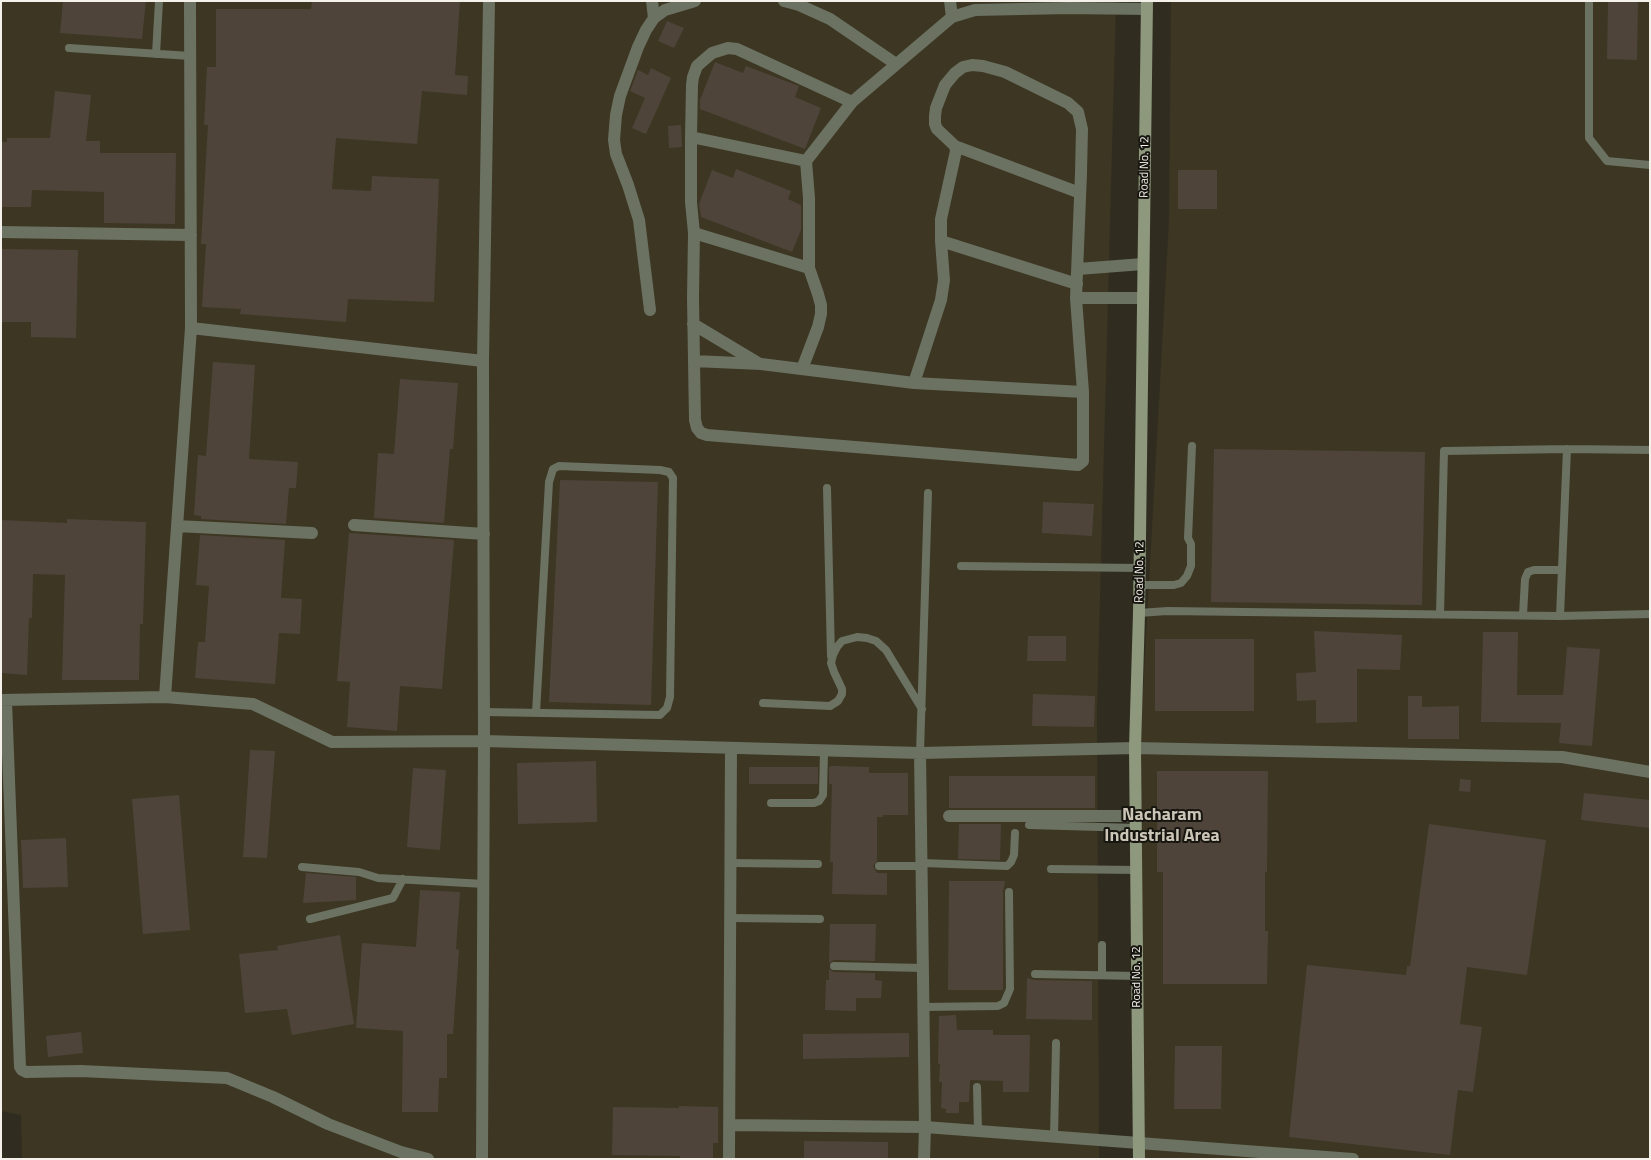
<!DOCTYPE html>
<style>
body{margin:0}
#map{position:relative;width:1651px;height:1160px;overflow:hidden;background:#302d20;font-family:"Titillium Web",sans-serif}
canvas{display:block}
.frame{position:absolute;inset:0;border:2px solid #f3f1e9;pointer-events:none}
</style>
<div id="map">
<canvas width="1651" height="1160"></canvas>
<div class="frame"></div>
</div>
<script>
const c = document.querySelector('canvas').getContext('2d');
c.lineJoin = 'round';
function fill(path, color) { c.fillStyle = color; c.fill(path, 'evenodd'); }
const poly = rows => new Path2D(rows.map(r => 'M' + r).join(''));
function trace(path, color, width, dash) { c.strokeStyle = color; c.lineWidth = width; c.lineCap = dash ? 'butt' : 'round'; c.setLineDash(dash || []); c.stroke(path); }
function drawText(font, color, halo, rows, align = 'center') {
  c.font = font + ' "Titillium Web",sans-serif'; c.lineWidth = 4; c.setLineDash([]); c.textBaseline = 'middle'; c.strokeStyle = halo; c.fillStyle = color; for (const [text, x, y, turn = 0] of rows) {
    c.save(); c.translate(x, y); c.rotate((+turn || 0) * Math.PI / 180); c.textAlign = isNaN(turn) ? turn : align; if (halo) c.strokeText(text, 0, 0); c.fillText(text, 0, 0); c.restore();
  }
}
fill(poly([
 [1,1,1116,1,1097,709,1099,1159,22,1159,21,1115,1,1111],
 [1171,1,1650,1,1650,1159,1144,1159,1140,745,1169,220]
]), '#3c3623');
fill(poly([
 [63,1,146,1,142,39,60,33],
 [312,1,460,1,455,75,468,76,467,95,422,91,417,144,336,138,332,189,371,191,372,176,439,179,434,302,348,299,346,322,240,314,241,309,202,307,206,244,201,244,208,125,204,125,207,67,216,67,216,9,311,9],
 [1608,1,1638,1,1637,60,1607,59],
 [667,21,684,28,674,48,658,41],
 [715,62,743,73,746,66,799,86,795,97,821,108,805,149,700,109,700,100],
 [651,68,671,78,646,134,632,128,645,98,630,91,638,70,648,75],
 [55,91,91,95,86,141,100,141,100,153,176,153,175,224,104,223,104,192,32,190,31,207,1,207,1,142,7,142,7,138,50,138],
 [681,125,682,147,669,148,668,126],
 [736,169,791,191,788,199,801,205,801,230,792,252,701,217,699,204,712,170,733,178],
 [1178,170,1217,170,1217,209,1178,209],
 [1,249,78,250,76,338,31,337,31,322,1,322],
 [213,362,255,365,249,459,298,462,296,488,289,488,286,524,201,519,201,516,194,515,198,455,206,456],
 [400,379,458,383,453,449,450,449,444,523,374,518,378,453,394,454],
 [1214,449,1425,452,1422,605,1211,602],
 [560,480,658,482,651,705,549,702],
 [1043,502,1094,504,1092,536,1042,533],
 [67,519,146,522,143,624,140,624,139,680,62,680,65,575,33,574,32,618,29,618,27,675,1,673,1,520,67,523],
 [349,533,454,540,442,689,400,686,397,731,347,727,350,682,337,681],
 [200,535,285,540,281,598,302,599,300,634,279,633,275,684,195,678,198,642,205,642,209,586,196,585],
 [1314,631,1402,635,1400,670,1357,669,1357,722,1316,723,1316,700,1297,701,1296,673,1316,672],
 [1483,632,1518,632,1517,695,1563,695,1567,647,1600,649,1592,746,1559,743,1561,723,1481,722],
 [1028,636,1066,636,1066,661,1027,661],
 [1155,639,1254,639,1254,711,1155,711],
 [1033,694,1095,696,1094,727,1032,726],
 [1408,696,1422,696,1422,707,1459,706,1459,739,1408,739],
 [250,750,275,751,267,858,243,857],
 [596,761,597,822,518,824,517,763],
 [832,766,869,767,869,773,908,773,908,815,883,815,883,817,877,817,877,861,873,866,877,873,887,873,887,895,832,894,833,862,830,862,832,784,829,784,829,767],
 [749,767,818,767,818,784,749,784],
 [413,768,446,770,440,850,407,847],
 [1157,771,1268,771,1267,872,1265,872,1265,931,1268,931,1267,984,1163,984,1163,872,1157,872],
 [949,776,1095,776,1095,808,949,808],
 [1460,779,1471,780,1470,792,1459,791],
 [1584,793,1650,800,1650,828,1581,820],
 [179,795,190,930,143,934,132,799],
 [959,824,1001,824,1000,860,958,859],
 [1429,824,1546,840,1527,975,1467,967,1460,1024,1482,1027,1473,1092,1458,1090,1450,1155,1289,1137,1307,965,1406,975,1407,966,1410,966],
 [66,838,68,887,23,888,21,840],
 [306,873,356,877,356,900,303,903],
 [949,881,1005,881,1003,892,1003,990,948,990],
 [420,890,460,892,456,949,459,950,453,1034,447,1034,447,1078,439,1078,438,1112,402,1112,403,1031,356,1028,362,943,416,947],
 [830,924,876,924,875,961,834,960,829,963],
 [340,935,354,1024,292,1035,287,1009,245,1013,239,954,278,950,277,946],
 [829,969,834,972,875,973,875,980,882,981,881,998,856,998,856,1011,825,1010,826,980,829,980],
 [1027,978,1035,980,1092,981,1092,1020,1026,1019],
 [956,1015,957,1030,993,1030,993,1035,1030,1035,1029,1092,1003,1092,1003,1081,970,1080,969,1102,959,1102,959,1113,946,1113,946,1109,941,1108,942,1082,939,1082,940,1064,938,1064,939,1016],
 [81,1032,83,1053,48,1057,46,1036],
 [909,1033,909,1057,803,1059,803,1034],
 [1175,1046,1222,1046,1221,1109,1174,1109],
 [679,1106,718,1107,718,1143,713,1143,713,1159,680,1159,680,1156,612,1155,613,1107,679,1108],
 [804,1141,888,1142,888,1159,804,1159]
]), '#4f443a');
trace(poly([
 [1589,1,1589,138,1607,161,1650,165],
 [69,48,190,56],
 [156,54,159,1],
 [827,488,831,656],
 [961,566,1140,568],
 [1140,585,1174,585,1181,583,1187,576,1191,566,1191,544,1188,538,1192,446],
 [1139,613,1167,611,1560,616,1650,614],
 [1440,614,1444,451,1567,449,1650,450],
 [1523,615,1525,579,1528,572,1534,570,1562,570],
 [1560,616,1567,449],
 [763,703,830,706,838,701,842,694,842,689,834,672,831,663,833,655,837,647,842,641,857,637,867,638,876,641,886,650,922,709],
 [484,712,660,715,667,708,670,697,673,478,669,472,660,470,559,466,553,469,549,482,536,713],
 [920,753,928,493],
 [771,803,814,803,819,801,823,795,824,751],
 [1029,825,1136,828],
 [730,863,818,864],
 [922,863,1007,866,1011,862,1014,855,1015,833],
 [879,866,922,866],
 [302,867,359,872,378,878,484,884],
 [1051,869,1136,870],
 [730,918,820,919],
 [310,919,393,898,403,879],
 [834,966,923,968],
 [1035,974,1137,976],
 [1102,975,1102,945],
 [924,1007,998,1006,1004,1003,1010,989,1009,892],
 [977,1087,978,1131],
 [1054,1137,1056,1043]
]), '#6b7261', 8);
trace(poly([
 [652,1,654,18],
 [784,1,799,5,830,19,896,64],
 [950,1,952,17],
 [691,137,691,202,694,233,809,268,809,198,806,161,852,102,952,17,975,10,1069,8,1147,9],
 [955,146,1080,193],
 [806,161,691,137,692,85,693,77,697,66,712,53,728,48,737,49,852,102],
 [1,232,191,235],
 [941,241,1077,284],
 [1078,269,1143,264],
 [1076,298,1143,298],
 [650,310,639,220,628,185,616,154,614,140,616,115,620,96,638,47,646,30,654,18,665,10,695,1],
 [693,324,758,363],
 [191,328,483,361],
 [694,361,761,364,914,383,1083,392,1083,461,1078,465,707,435,701,433,697,428,695,420,694,361,693,298,694,233],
 [802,369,818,327,821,314,821,305,818,294,809,268],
 [914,383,941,300,944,280,941,241,941,219,956,151,955,146,937,129,935,124,935,116,936,108,945,85,955,73,963,67,972,65,983,66,1005,72,1068,103,1078,112,1082,129,1081,173,1076,298,1083,392],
 [354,525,484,534],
 [177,526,312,533],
 [165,697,191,328,190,3],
 [1,700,165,697,253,704,332,742,484,741,920,753,1135,748,1562,757,1650,772],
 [6,701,20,1067,22,1070,26,1072,81,1071,227,1078,273,1097,328,1124,401,1152,428,1159],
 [920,753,925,1127,924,1159],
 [949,816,1136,816],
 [729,1125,925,1127,1353,1159],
 [482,1159,484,741,483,361,489,1],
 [729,1159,731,748]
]), '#6b7261', 12);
trace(poly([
 [1139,1159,1135,748,1139,613,1147,1]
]), '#8d987d', 12);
drawText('12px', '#f3f1e9', '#171510', [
 ["Road No. 12",1145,167,-89],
 ["Road No. 12",1140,572,-89],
 ["Road No. 12",1137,977,-90]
]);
drawText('bold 18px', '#cbc6b7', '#171510', [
 ["Nacharam",1162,816],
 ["Industrial Area",1162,837]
]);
</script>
